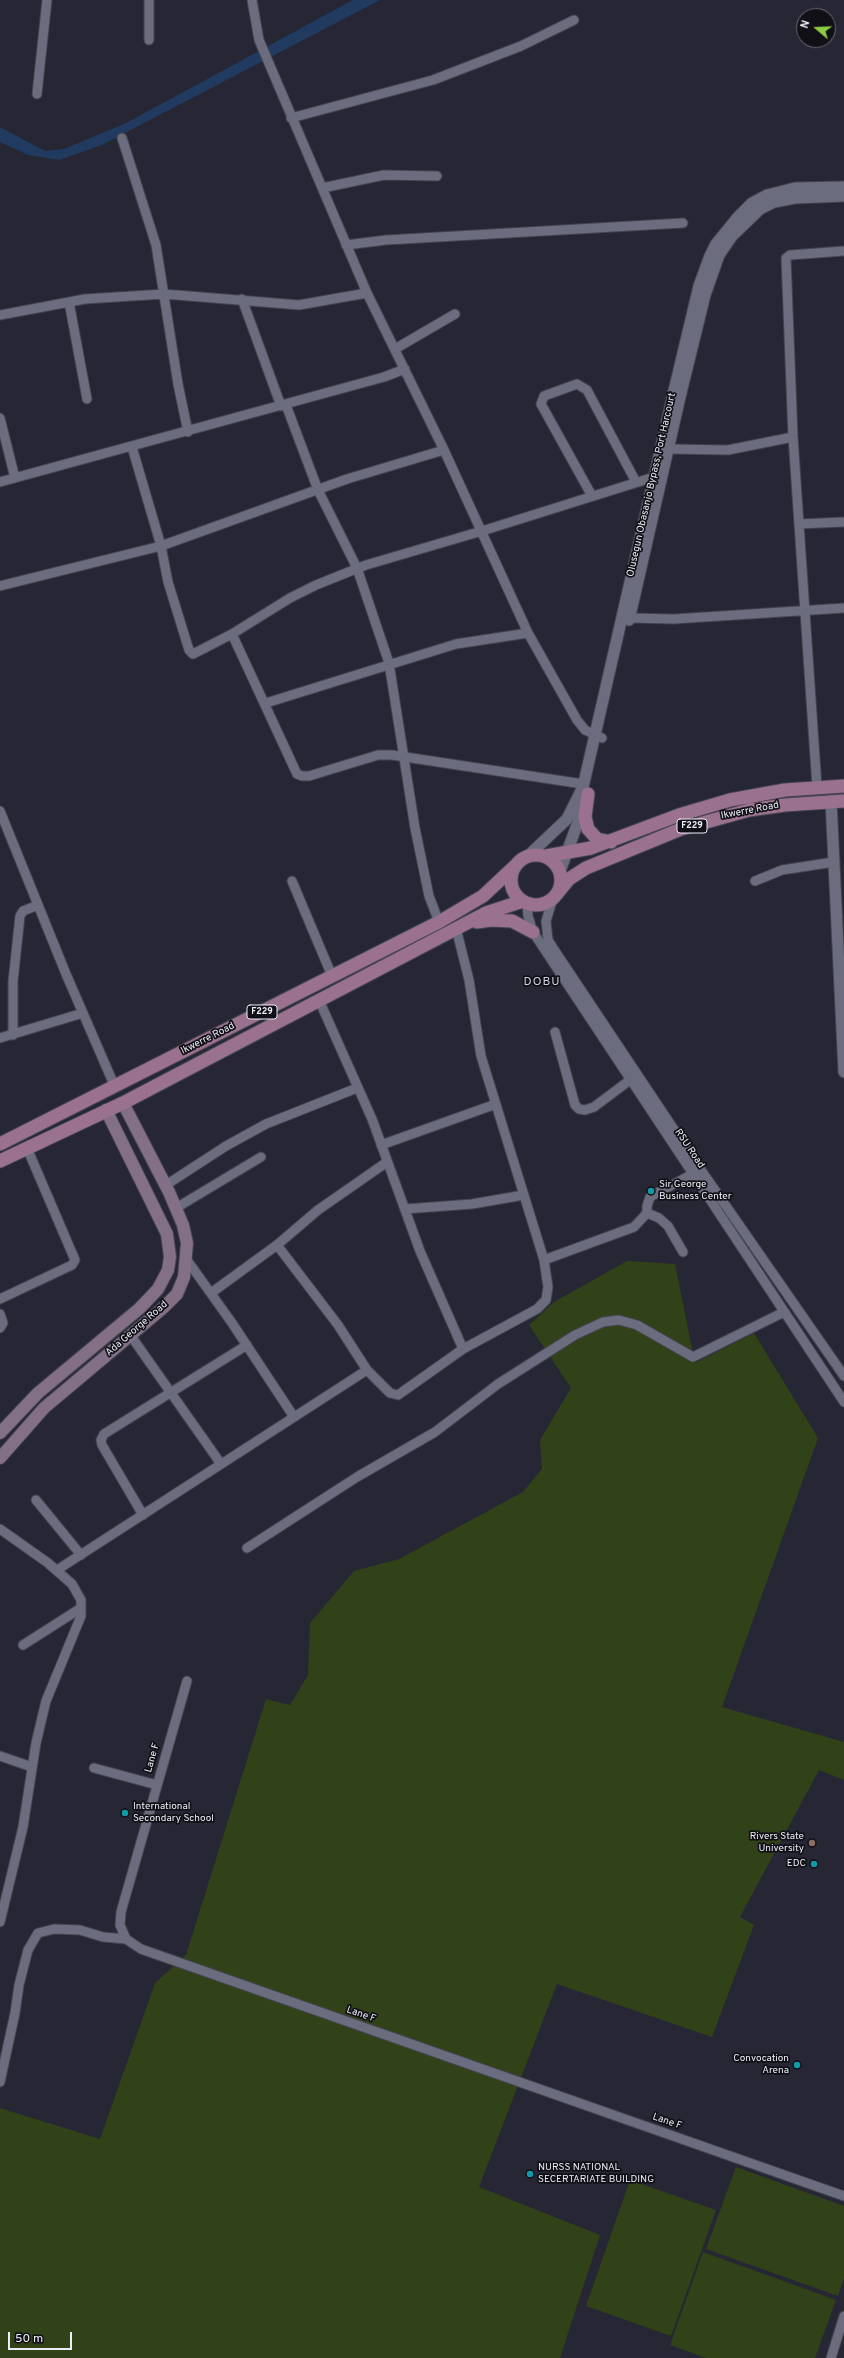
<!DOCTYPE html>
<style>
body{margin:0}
#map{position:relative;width:844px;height:2358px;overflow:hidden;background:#262634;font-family:Overpass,sans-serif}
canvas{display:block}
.north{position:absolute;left:796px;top:8px;width:40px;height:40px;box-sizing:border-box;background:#101016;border:1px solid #686870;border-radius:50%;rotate:289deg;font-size:11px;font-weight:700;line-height:16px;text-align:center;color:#ecedf7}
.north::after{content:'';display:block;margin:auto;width:14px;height:18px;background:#8ecd43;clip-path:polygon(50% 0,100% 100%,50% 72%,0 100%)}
.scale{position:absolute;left:8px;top:2332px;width:64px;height:18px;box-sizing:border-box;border:2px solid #ecedf7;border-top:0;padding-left:5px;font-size:12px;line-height:14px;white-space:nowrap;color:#ecedf7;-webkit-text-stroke:3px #101016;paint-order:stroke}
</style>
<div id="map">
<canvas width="844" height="2358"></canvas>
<div class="north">N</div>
<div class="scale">50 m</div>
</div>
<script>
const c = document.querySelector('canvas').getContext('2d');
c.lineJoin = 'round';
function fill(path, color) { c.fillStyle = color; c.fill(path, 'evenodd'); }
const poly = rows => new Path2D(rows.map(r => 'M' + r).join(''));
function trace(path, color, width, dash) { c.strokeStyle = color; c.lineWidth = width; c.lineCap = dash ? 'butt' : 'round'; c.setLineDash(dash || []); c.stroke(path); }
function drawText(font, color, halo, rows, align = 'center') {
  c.font = font + ' Overpass,sans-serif'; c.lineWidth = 3.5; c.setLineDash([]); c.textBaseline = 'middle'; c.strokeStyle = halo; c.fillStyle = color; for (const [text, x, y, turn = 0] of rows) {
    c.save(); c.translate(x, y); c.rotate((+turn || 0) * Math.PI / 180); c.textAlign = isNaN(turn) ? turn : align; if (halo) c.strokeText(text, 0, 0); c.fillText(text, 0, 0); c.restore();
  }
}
fill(poly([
 [627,1261,675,1264,695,1363,754,1333,818,1438,722,1707,844,1742,844,1780,819,1770,740,1917,754,1925,712,2037,557,1984,479,2187,600,2235,560,2358,0,2358,0,2108,100,2139,155,1983,186,1955,266,1699,290,1705,308,1675,310,1623,354,1571,399,1559,523,1492,542,1469,540,1440,571,1388,529,1325,554,1302],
 [736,2167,844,2206,844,2278,838,2296,706,2249],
 [630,2180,716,2210,671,2336,586,2306],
 [703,2252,836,2300,815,2358,706,2358,670,2345]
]), '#314218');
fill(poly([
 [353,0,380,0,102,145,59,160,28,155,0,142,0,127,45,151,64,149,126,123]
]), '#203b5f');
const minor = poly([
 [252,0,259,40,367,293,444,450,528,633,577,720,585,730,602,738],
 [149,40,149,0],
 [37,94,47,0],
 [291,118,433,80,521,46,574,20],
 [122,138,156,245,178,384,188,432],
 [322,188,384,175,437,176],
 [346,245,386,240,683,223],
 [242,299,281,406],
 [69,302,87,399],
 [0,315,85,299,164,294,299,305,367,293],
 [395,349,455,314],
 [286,405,318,490,357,568,389,663,415,828,429,896,439,922],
 [0,418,15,478],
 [132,447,161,546,168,582,189,650,193,654,232,634,290,598,316,585,366,565,482,531,654,477],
 [668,449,728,450,793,437],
 [0,482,384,377,405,369],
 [592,496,541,404,544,396,577,384,587,390,636,482],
 [799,524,844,522],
 [0,586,161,546,347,479,444,450],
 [630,618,674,619,844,608],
 [232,634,297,774,302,776,309,776,378,755,392,755,583,784],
 [266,703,456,644,528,633],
 [817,787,793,437,786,258,790,255,844,251],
 [0,811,66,974,115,1087],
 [292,881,332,976],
 [755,881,782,870,834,862],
 [553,898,546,921,548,940,553,948,701,1170,844,1376],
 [527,903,528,916,533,932,844,1402],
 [319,1000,372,1119,420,1251,463,1349],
 [555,1032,575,1105,579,1109,585,1110,594,1107,630,1080],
 [13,1035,13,981,20,916,23,911,38,905],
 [0,1038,83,1013],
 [381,1145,496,1104],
 [166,1185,226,1146,266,1124,357,1088],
 [176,1208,261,1157],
 [405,1209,472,1204,524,1195],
 [647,1213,659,1218,668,1226,683,1252],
 [277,1245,338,1325,367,1370,390,1393,398,1395,463,1349,537,1309,546,1300,548,1287,544,1260,481,1056,469,980,456,928],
 [187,1260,232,1323,294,1417],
 [544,1260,634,1227,647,1213,647,1206,650,1197,698,1171],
 [211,1293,277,1245,318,1210,387,1162],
 [0,1299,72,1265,75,1260,27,1148],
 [0,1314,3,1323,0,1328],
 [131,1336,221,1464],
 [36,1500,81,1555],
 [143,1515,102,1445,101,1440,104,1434,247,1345],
 [0,1529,48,1563,72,1584,81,1600,81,1616,46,1701,36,1743,23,1827,0,1922],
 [247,1548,357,1477,435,1432,498,1384,575,1335,603,1322,619,1320,637,1325,693,1357,784,1312],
 [57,1570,367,1370],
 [23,1645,81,1608],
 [187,1681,121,1912,120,1925,126,1939,141,1949,844,2196],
 [0,1756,32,1767],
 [94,1768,157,1785],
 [0,2082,15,2013,19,1985,28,1950,38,1933,54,1929,80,1930,103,1937,126,1939],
 [831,2358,844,2316]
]);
const tertiary = poly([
 [629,620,680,397,705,295,719,255,732,236,760,209,774,202,795,198,844,196],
 [831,801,844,1072],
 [529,855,567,819,583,787,673,395,699,286,710,256,716,244,738,217,752,203,767,195,795,188,844,187],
 [560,871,584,806]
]);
const secondary = poly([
 [0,1433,38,1393,140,1308,158,1289,168,1270,170,1257,167,1234,106,1110],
 [0,1458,44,1408,163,1308,177,1294,184,1277,187,1243,183,1225,169,1192,123,1103]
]);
const primary = poly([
 [588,794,585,817,588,829,597,839,611,842],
 '511 880a25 25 0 1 1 50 0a25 25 0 1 1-50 0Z',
 [546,856,591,848,679,815,730,800,785,790,844,786],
 [556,895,569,879,586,868,681,829,749,810,785,805,844,801],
 [477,922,491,920,512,921,533,932],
 [0,1144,439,922,483,896,515,866],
 [0,1161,123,1103,486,913,523,901]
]);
trace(minor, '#444451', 11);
trace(tertiary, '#444451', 13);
trace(secondary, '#444451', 14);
trace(primary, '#444451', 15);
trace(minor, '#6b6c7d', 9);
trace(tertiary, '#6b6c7d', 11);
trace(secondary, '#836f86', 12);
trace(primary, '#9a718e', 13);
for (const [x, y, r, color] of [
 [651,1191,4,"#0f9aa8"],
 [125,1813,4,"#0f9aa8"],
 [812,1843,4,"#8d6e63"],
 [814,1864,4,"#0f9aa8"],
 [797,2065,4,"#0f9aa8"],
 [530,2174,4,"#0f9aa8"]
]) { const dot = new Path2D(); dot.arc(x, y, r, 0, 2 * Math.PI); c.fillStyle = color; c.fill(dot); trace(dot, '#101016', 1.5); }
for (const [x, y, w] of [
 [692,826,30],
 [262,1012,30]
]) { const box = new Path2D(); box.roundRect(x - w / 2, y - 7, w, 14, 3); c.fillStyle = '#101016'; c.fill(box); trace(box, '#ecedf7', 1); }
drawText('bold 9px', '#ecedf7', null, [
 ["F229",692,826],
 ["F229",262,1012]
]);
drawText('10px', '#ecedf7', '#101016', [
 ["Olusegun Obasanjo Bypass, Port Harcourt",652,485,-77],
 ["Ikwerre Road",750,811,-11],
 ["Ikwerre Road",208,1039,-27],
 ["RSU Road",689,1149,56],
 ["Ada George Road",137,1329,-41],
 ["Lane F",153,1758,-74],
 ["Lane F",361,2015,19],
 ["Lane F",667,2122,19]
]);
drawText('10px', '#ecedf7', '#101016', [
 ["Sir George",659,1185],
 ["Business Center",659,1197],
 ["International",133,1807],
 ["Secondary School",133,1819],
 ["Rivers State",804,1837,"right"],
 ["University",804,1849,"right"],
 ["EDC",806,1864,"right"],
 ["Convocation",789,2059,"right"],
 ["Arena",789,2071,"right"],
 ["NURSS NATIONAL",538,2168],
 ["SECERTARIATE BUILDING",538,2180]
], 'left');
c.letterSpacing = '1px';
drawText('12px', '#ced0e3', '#101016', [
 ["DOBU",542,983]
]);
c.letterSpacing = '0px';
</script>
